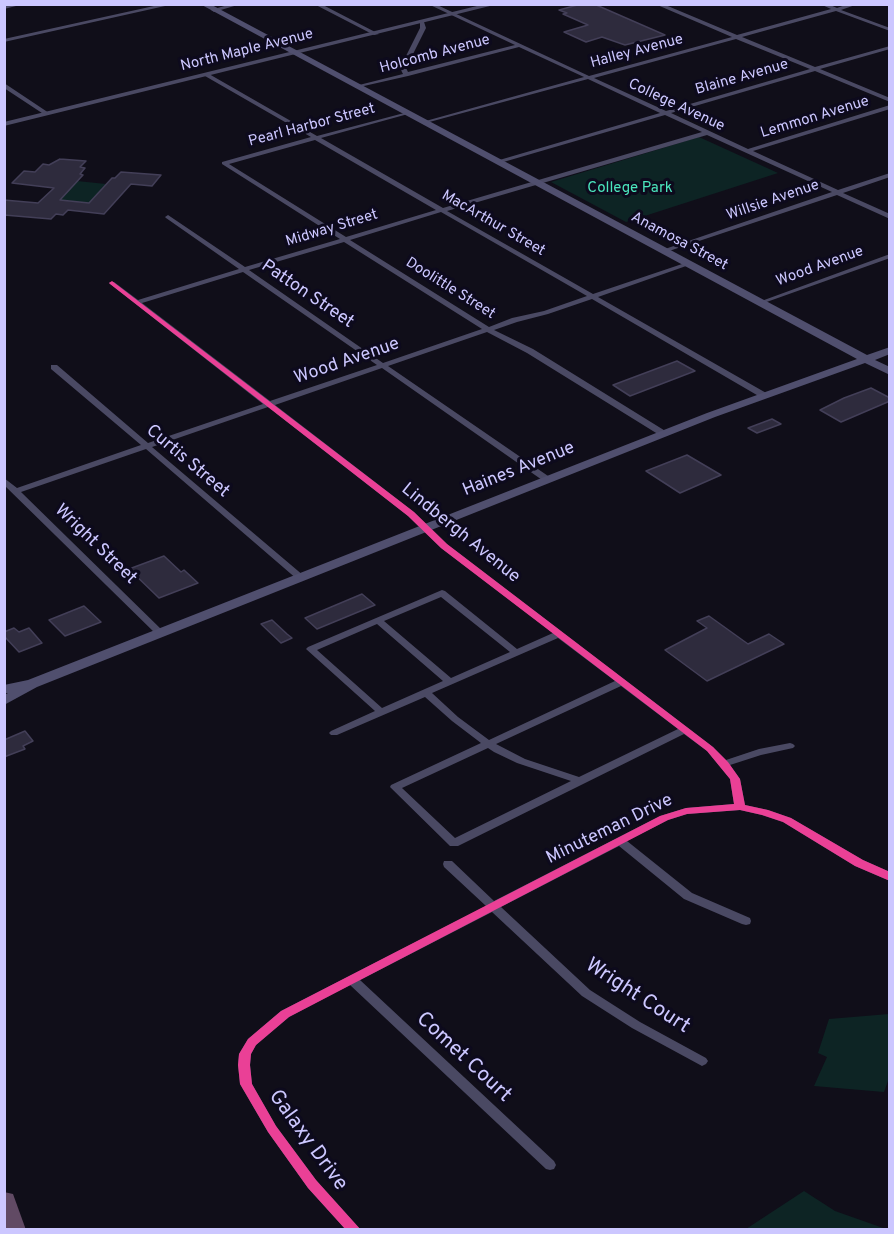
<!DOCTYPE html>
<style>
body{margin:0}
#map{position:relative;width:894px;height:1234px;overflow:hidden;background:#100e19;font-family:Overpass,sans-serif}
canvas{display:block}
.frame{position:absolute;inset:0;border:6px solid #ccc7ff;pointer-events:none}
</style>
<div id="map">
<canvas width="894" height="1234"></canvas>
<div class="frame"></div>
</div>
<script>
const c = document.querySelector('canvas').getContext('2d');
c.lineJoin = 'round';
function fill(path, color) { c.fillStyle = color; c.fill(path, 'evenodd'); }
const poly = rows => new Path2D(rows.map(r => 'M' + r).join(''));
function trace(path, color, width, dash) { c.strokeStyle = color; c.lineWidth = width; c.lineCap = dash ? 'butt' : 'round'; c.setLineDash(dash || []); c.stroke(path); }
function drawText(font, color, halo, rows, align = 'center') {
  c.font = font + ' Overpass,sans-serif'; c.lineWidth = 6; c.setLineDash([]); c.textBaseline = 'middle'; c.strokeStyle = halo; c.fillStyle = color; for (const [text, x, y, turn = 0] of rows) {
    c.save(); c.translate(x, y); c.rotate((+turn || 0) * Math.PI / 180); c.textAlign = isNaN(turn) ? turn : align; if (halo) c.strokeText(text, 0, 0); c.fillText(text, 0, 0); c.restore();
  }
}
fill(poly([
 [699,137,778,173,626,222,551,182],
 [77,181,106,184,89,203,60,200],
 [889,1014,889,1078,884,1092,814,1086,827,1057,818,1053,829,1019],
 [804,1191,835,1211,886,1229,746,1229]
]), '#0d2424');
const building = poly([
 [581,4,594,4,665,35,625,45,602,37,586,42,564,32,588,25,563,14,567,13,559,10,581,4],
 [60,159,86,161,80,167,85,168,80,174,83,175,60,200,89,203,112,178,115,178,121,172,161,175,152,186,131,184,104,214,68,210,63,215,56,214,51,219,4,215,4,200,38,203,54,188,12,183,24,171,35,172,43,164,49,165,60,159],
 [677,361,695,371,630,396,613,385,677,361],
 [871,388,890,398,890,401,841,422,820,410,844,398,871,388],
 [772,419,781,424,757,433,748,428,772,419],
 [687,455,721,475,680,493,646,471,687,455],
 [164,556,181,572,184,570,198,583,159,598,129,569,164,556],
 [362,594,375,605,317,629,305,618,362,594],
 [84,606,101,622,65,636,49,620,84,606],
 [709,616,748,644,769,634,784,644,707,681,665,650,707,628,697,621,709,616],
 [272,620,287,634,292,638,281,643,261,624,272,620],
 [14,628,19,632,29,628,42,643,19,652,4,636,4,632,14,628],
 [25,731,33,741,23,746,25,749,4,757,4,740,25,731]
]);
fill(building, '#2e2b3d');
trace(building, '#433f58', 1.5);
fill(poly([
 [13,4,24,4,4,9,4,6,13,4],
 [163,4,174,4,4,42,4,39,163,4],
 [231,4,241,4,214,12,211,10,231,4],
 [314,4,321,4,379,34,374,35,314,4],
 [428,4,435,4,589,76,732,37,655,4,663,4,737,35,831,9,820,4,828,4,837,8,848,4,858,4,841,10,890,28,890,31,836,11,742,37,815,67,890,46,890,49,820,69,890,98,890,102,815,71,671,113,748,149,890,105,890,109,753,151,838,190,890,173,890,177,843,193,890,214,890,219,837,195,666,252,662,252,662,250,832,192,707,135,447,211,593,294,685,263,689,263,689,265,598,297,768,394,768,398,762,398,592,299,548,314,517,322,494,330,533,349,667,432,668,434,667,436,661,436,527,353,487,332,388,366,551,478,552,480,551,482,545,482,382,368,275,405,414,512,447,544,713,747,726,760,759,749,790,743,793,744,795,746,793,748,761,755,730,765,740,779,745,805,768,810,791,818,863,860,890,872,890,881,855,866,783,822,762,815,740,810,687,814,668,820,627,841,692,893,750,918,751,921,750,924,746,925,742,924,684,899,619,846,501,907,590,990,640,1022,706,1058,708,1061,706,1064,702,1066,632,1028,582,996,492,912,360,980,554,1161,556,1165,554,1169,550,1170,546,1169,350,985,289,1017,256,1045,251,1054,250,1065,252,1084,276,1126,316,1180,361,1230,346,1230,308,1188,268,1132,240,1084,238,1065,239,1054,248,1039,281,1011,486,906,444,867,443,864,444,861,452,861,494,901,660,816,686,808,734,804,730,779,707,751,684,734,458,846,450,846,390,787,391,785,481,743,452,721,425,697,337,735,331,735,329,733,331,731,375,711,306,649,308,647,442,590,445,591,517,649,553,633,441,548,408,516,268,407,152,447,304,576,305,578,304,580,298,580,146,449,21,492,164,632,166,634,164,636,158,636,4,485,4,478,17,488,141,445,51,369,51,365,57,365,148,443,263,404,109,283,110,282,114,282,138,300,239,269,166,218,165,217,168,215,245,267,340,239,222,164,222,162,311,137,205,76,205,74,209,74,317,136,408,112,408,114,321,138,443,208,702,132,665,115,500,163,496,163,496,161,660,113,588,79,422,124,422,122,584,77,519,47,408,76,355,88,355,86,403,74,400,68,420,28,420,22,424,22,426,28,406,68,408,72,515,45,428,4],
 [736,39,810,69,666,111,594,78,736,39],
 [315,140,436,210,346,237,229,164,315,140],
 [441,212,587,296,544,311,512,318,489,327,350,240,441,212],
 [344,242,482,329,383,363,249,270,344,242],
 [243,272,377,365,270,401,142,303,243,272],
 [441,597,510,652,451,678,384,621,441,597],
 [377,624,443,681,382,708,317,650,377,624],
 [558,638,615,681,489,740,458,717,432,693,558,638],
 [621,686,678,729,579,777,525,759,496,744,621,686],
 [488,748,494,752,517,763,571,781,455,838,402,788,488,748],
 [4,83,49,113,49,115,45,115,4,88,4,83],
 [890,254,890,258,761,304,759,305,756,303,890,254]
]), '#4a4963');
fill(poly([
 [485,4,498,4,4,126,4,122,485,4]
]), '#4a4963');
fill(poly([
 [200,4,210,4,867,355,890,347,890,354,875,360,890,367,890,375,865,363,715,417,37,687,4,705,4,695,8,693,4,693,4,685,28,680,707,413,857,359,200,4]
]), '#504f6e');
fill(poly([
 [4,1192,13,1194,26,1230,4,1230,4,1192]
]), '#614a64');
fill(poly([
 [112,281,414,512,447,544,713,747,728,762,740,779,745,805,768,810,791,818,863,860,890,872,890,881,855,866,783,822,762,815,740,810,687,814,668,820,289,1017,256,1045,251,1054,250,1065,252,1084,276,1126,316,1180,361,1230,346,1230,308,1188,268,1132,240,1084,238,1065,239,1054,248,1039,281,1011,660,816,686,808,734,804,730,779,707,751,441,548,408,516,110,284,109,283,112,281]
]), '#ea4096');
drawText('15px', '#ccc7ff', '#0d0a1d', [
 ["North Maple Avenue",247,51,-14],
 ["Halley Avenue",637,52,-15],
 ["Holcomb Avenue",435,55,-15],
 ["Blaine Avenue",742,78,-16],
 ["College Avenue",676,106,25],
 ["Lemmon Avenue",815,118,-17],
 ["Pearl Harbor Street",312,126,-15],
 ["Willsie Avenue",773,201,-19],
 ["MacArthur Street",493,224,30],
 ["Midway Street",332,229,-17],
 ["Anamosa Street",679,242,28],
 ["Wood Avenue",820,267,-20],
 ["Doolittle Street",450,289,32]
]);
drawText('15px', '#4be6bd', '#0d0a1d', [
 ["College Park",630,189]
]);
drawText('18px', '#ccc7ff', '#0d0a1d', [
 ["Patton Street",307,295,34],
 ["Wood Avenue",347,362,-19],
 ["Curtis Street",187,462,40],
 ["Haines Avenue",519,470,-22],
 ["Lindbergh Avenue",460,534,39],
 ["Wright Street",95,545,44],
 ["Minuteman Drive",610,830,-26]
]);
drawText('21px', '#ccc7ff', '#0d0a1d', [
 ["Wright Court",637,997,33],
 ["Comet Court",463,1058,43],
 ["Galaxy Drive",307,1141,54]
]);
</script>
